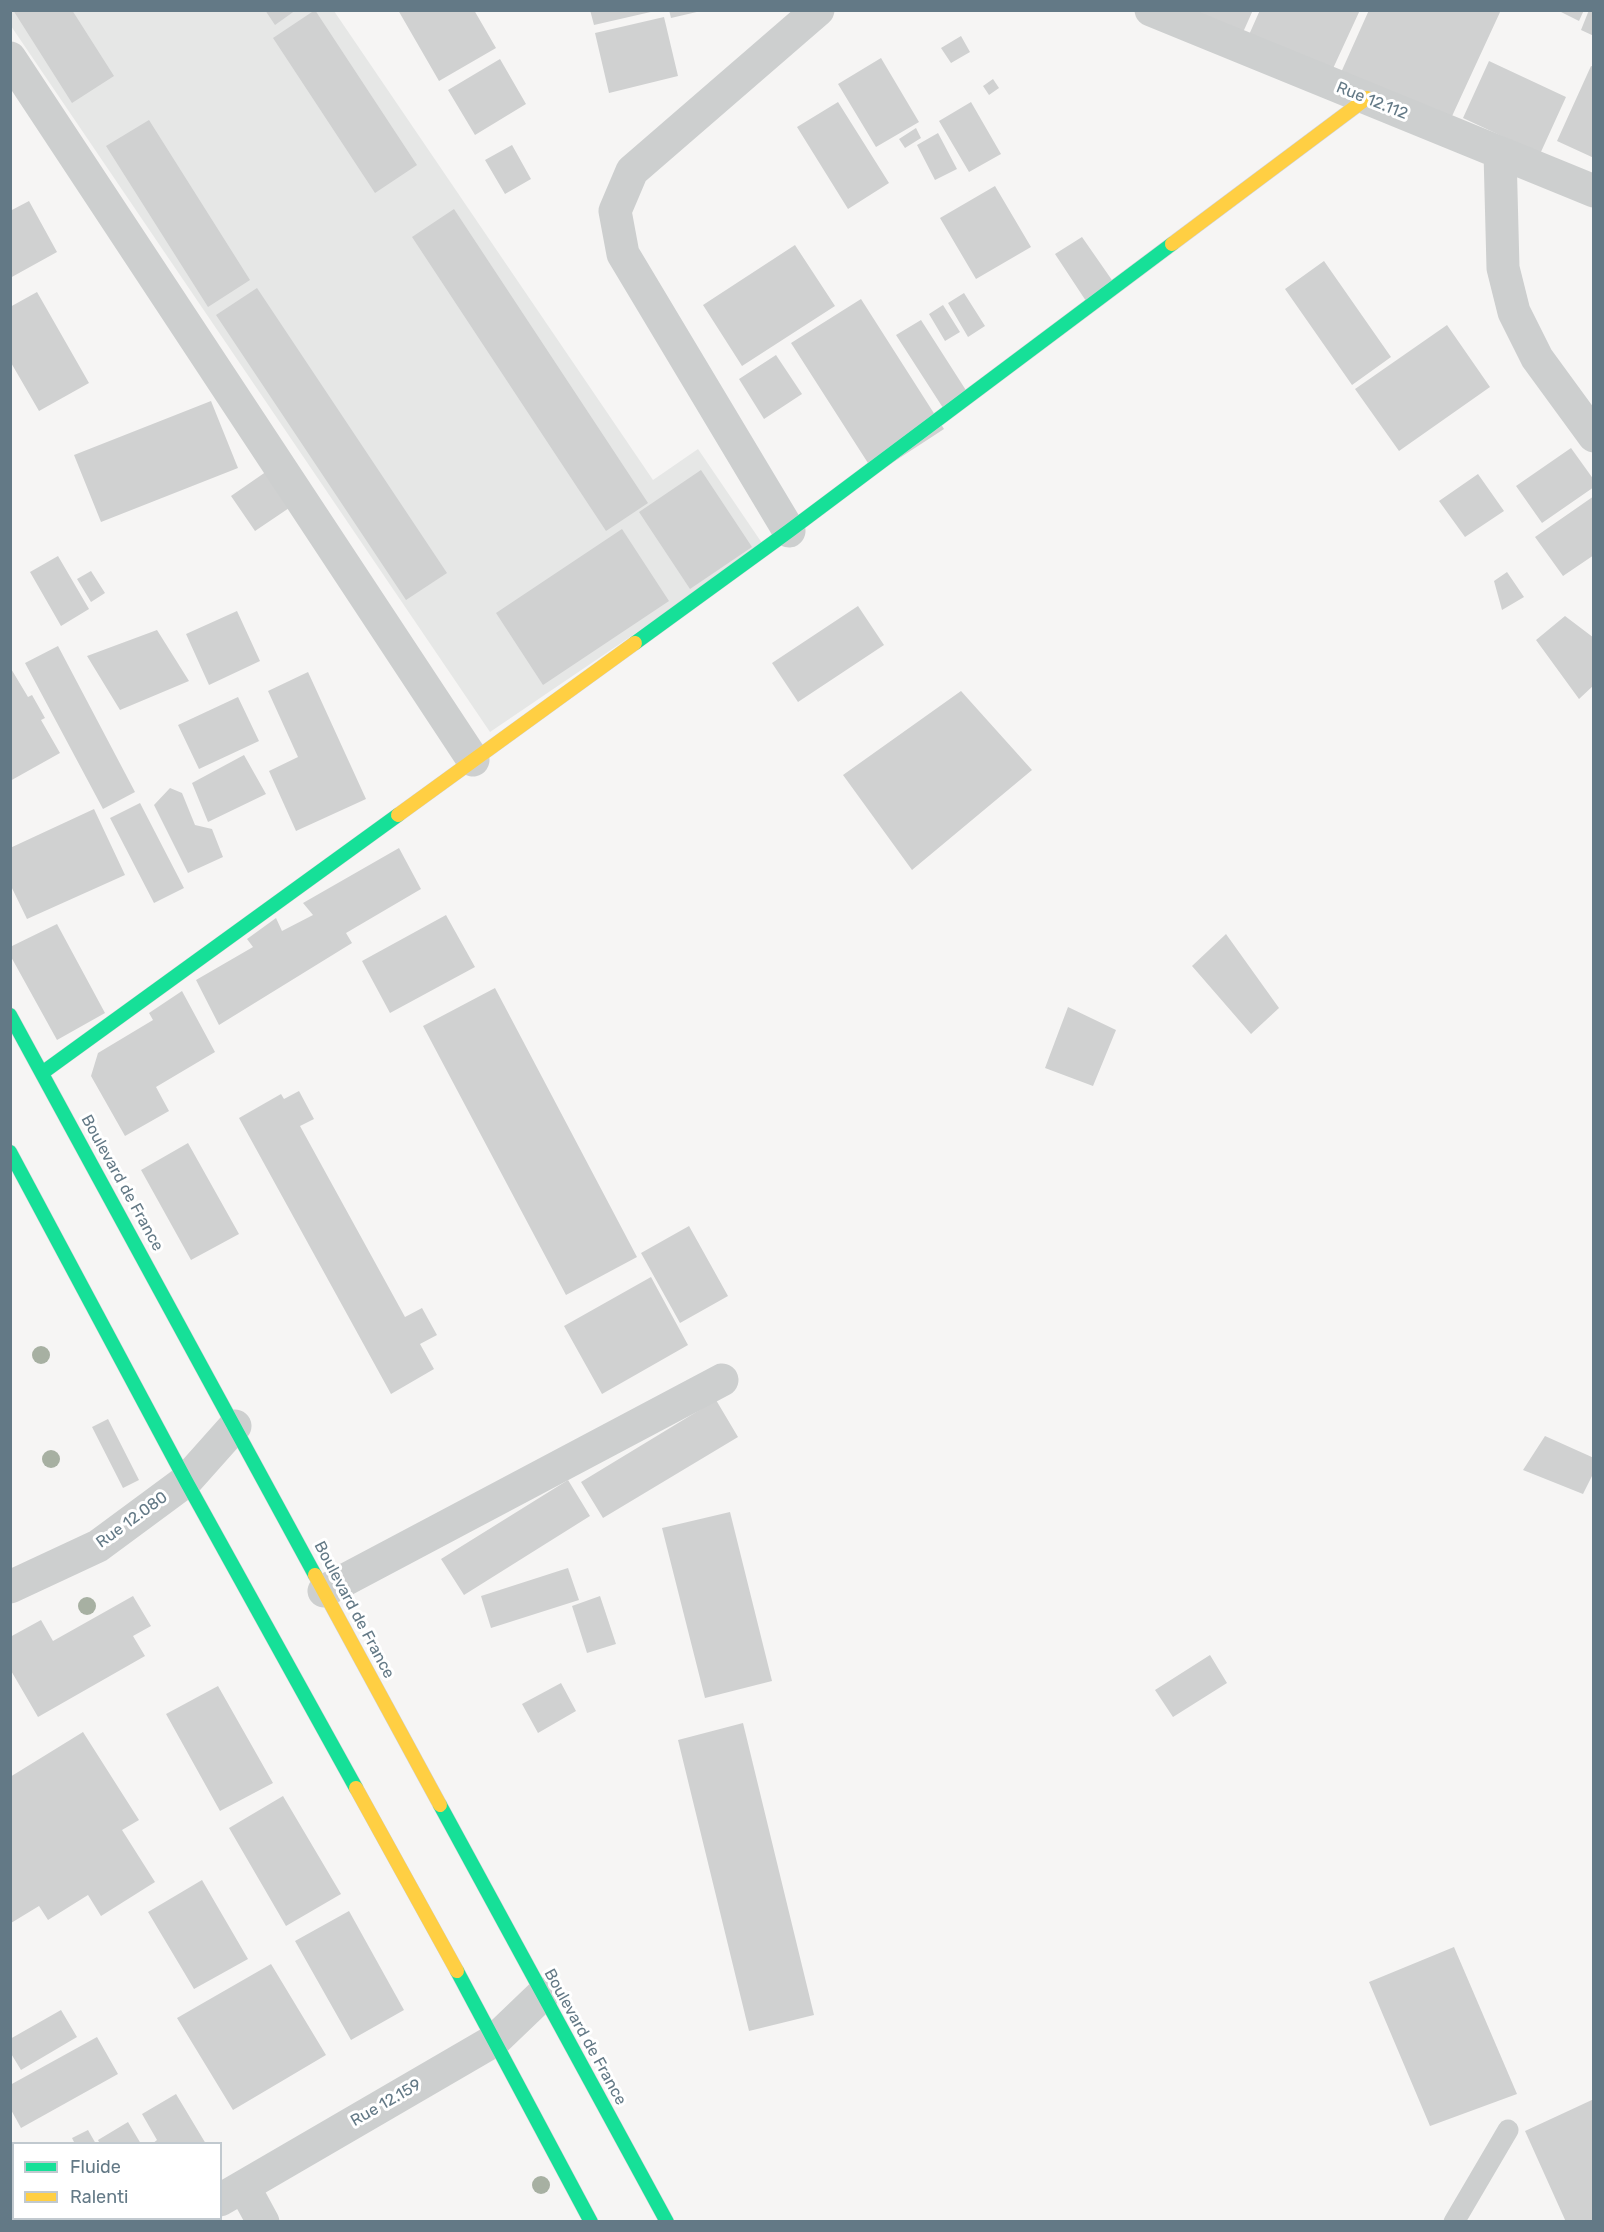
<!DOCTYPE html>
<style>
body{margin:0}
#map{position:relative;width:1604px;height:2232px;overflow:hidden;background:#f6f5f4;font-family:Rubik,sans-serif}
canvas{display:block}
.frame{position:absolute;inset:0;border:12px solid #637986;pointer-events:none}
.legend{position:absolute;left:12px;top:2142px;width:210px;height:78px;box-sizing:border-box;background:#fff;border:2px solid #c1c9cf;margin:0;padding:8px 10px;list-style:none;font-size:18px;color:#637986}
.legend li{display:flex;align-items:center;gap:12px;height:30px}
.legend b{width:30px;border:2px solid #c1c9cf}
</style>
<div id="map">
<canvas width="1604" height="2232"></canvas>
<div class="frame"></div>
<ul class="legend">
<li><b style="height:8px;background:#16e098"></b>Fluide</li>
<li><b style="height:8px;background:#ffcf43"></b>Ralenti</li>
</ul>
</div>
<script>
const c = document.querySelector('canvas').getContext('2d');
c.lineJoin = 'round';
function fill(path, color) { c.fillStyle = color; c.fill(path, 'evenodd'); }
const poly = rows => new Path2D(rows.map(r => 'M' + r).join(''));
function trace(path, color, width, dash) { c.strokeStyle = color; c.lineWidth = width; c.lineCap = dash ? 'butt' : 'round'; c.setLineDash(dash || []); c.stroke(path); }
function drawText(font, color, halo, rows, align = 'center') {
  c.font = font + ' Rubik,sans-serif'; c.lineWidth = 6; c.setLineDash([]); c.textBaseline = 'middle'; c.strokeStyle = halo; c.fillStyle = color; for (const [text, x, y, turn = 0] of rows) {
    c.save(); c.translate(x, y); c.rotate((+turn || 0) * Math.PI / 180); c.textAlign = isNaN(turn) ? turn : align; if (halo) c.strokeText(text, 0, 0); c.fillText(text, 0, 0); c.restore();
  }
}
fill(poly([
 [10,11,334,11,653,480,698,449,764,546,490,732,11,26]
]), '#e6e7e6');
fill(poly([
 [13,10,72,10,114,76,72,103],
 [265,10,296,10,275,25],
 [315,10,417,165,375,193,273,38],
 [398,10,474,10,496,48,439,81],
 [590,10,655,10,655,11,594,25],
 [669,10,701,10,701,11,671,18],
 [1188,10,1253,10,1240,39],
 [1260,10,1360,10,1330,75,1248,37],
 [1369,10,1501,10,1447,127,1339,77],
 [1557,10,1584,10,1579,21],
 [1589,10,1594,10,1594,36,1581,30],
 [664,17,678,76,609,93,595,33],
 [961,36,970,52,951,63,941,48],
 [881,58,919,122,876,147,838,84],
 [500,59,526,104,475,135,448,90],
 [1489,61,1566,97,1540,154,1463,118],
 [1591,66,1594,67,1594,158,1557,141],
 [993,79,999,88,989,95,983,86],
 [838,102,889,183,848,209,797,127],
 [971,102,1001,154,969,172,939,121],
 [149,120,250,280,208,307,106,146],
 [916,128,921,138,905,148,899,139],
 [938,133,957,169,935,180,917,145],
 [512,145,531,179,505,194,485,160],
 [995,186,1031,247,976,279,940,218],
 [29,201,57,252,10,278,10,211],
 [454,209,648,503,606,531,412,237],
 [1082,237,1114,283,1086,301,1055,254],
 [795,245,835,306,742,366,703,305],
 [1324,261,1391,357,1352,385,1285,289],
 [257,288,447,573,406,600,216,315],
 [37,292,89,383,39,411,10,361,10,307],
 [964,293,985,326,968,337,948,303],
 [861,299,944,429,875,474,791,343],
 [943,305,960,332,945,341,929,314],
 [921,320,969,395,945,411,896,335],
 [1447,325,1490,387,1399,451,1355,389],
 [776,355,802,394,764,419,739,379],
 [211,401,238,468,101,522,74,455],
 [1571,448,1594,480,1594,487,1542,523,1516,486],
 [270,469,295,504,255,531,231,496],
 [701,470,752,547,690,589,639,512],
 [1478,474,1504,511,1465,537,1439,501],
 [1594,496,1594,555,1563,576,1535,537],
 [622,529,669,601,543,685,496,613],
 [58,556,89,609,61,626,30,572],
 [91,571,105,593,91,602,77,579],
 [1507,572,1524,597,1502,610,1494,581],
 [858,606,884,645,798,702,772,663],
 [237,611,260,661,209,685,186,634],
 [1565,616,1594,638,1594,685,1579,699,1536,640],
 [157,630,189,681,120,710,87,656],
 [58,646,135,792,103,809,25,663],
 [10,667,28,697,32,695,45,718,41,720,60,753,10,781],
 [308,672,366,799,296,831,269,771,298,757,268,691],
 [961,691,1032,770,912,870,843,775],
 [238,697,259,741,199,769,178,725],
 [244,755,266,794,208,822,192,783],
 [170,788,182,793,195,825,212,829,223,857,188,873,154,805],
 [140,803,184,888,154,903,110,818],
 [94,809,125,875,27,919,10,884,10,848],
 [399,848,421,889,346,933,352,943,219,1025,196,980,253,947,247,939,276,918,282,931,313,915,303,903],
 [446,915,475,967,390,1013,362,961],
 [57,924,105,1013,57,1040,10,955,10,947],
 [1226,934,1279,1008,1251,1034,1192,966],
 [495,988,637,1257,566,1295,423,1026],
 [182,991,215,1052,156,1087,169,1111,125,1136,91,1076,98,1053,153,1020,149,1013],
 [1068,1007,1116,1030,1093,1086,1045,1068],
 [299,1091,314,1119,300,1126,405,1317,422,1308,437,1335,420,1344,434,1369,391,1394,239,1118,281,1094,284,1099],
 [188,1143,239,1234,191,1260,141,1170],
 [689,1226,728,1296,680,1323,641,1253],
 [651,1277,688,1345,602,1394,564,1326],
 [716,1400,738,1437,603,1518,581,1482],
 [108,1419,139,1480,123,1488,92,1427],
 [1545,1436,1594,1458,1594,1472,1583,1494,1523,1470],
 [568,1480,590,1516,464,1595,441,1559],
 [730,1512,772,1681,705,1698,662,1528],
 [568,1568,579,1600,491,1628,481,1596],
 [133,1596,151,1626,133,1636,145,1656,38,1717,10,1669,10,1637,41,1620,53,1641],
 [600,1596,616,1644,587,1653,572,1606],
 [1210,1655,1227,1683,1173,1717,1155,1690],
 [561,1683,576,1711,538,1733,522,1704],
 [218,1686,273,1783,220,1811,166,1714],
 [743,1723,814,2015,749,2031,678,1740],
 [83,1732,139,1820,122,1830,155,1882,101,1916,88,1895,48,1920,39,1906,11,1923,10,1777],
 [283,1796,341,1894,286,1926,229,1828],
 [202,1880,248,1959,194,1989,148,1912],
 [349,1911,404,2010,351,2040,295,1941],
 [1454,1947,1517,2094,1430,2126,1369,1982],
 [271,1964,326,2055,233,2110,177,2018],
 [61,2010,77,2037,21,2070,10,2052,10,2039],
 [97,2037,118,2074,21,2128,10,2108,10,2085],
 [176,2094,206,2144,152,2144,157,2140,142,2114],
 [1594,2099,1594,2222,1566,2222,1525,2131],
 [128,2122,141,2144,100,2144,98,2140],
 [88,2130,96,2144,75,2144,72,2138]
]), '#d0d1d1');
const fast = poly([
 [635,643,789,531,1172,244],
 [10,1015,315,1575],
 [42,1073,398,815],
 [10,1152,186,1481,356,1788],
 [440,1805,667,2222],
 [457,1971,591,2222]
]);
const slow = poly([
 [1172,244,1367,98],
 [398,815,635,643],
 [315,1575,440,1805],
 [356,1788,457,1971]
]);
trace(fast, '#d1d2d4', 15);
trace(slow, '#d1d2d4', 15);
trace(poly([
 [1454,2222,1508,2130]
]), '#cdcfcf', 21);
trace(poly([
 [1151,10,1594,191],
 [10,58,473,760],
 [1500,153,1503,268,1514,312,1537,358,1594,436],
 [789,531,623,254,615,211,632,171,818,10],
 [10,1587,98,1546,186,1481,235,1426],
 [324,1591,722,1380],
 [244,2187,263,2222],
 [220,2200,495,2040,543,1994],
 [185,2222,190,2218]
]), '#cdcfcf', 33);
trace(fast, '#16e098', 14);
trace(slow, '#ffcf43', 14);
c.fillStyle = '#a7b0a2';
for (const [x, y] of [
 [41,1355],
 [51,1459],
 [87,1606],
 [541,2185]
]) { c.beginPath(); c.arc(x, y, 9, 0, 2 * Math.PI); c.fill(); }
drawText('16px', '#637986', '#fff', [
 ["Rue 12.112",1372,101,22],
 ["Boulevard de France",122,1183,61],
 ["Rue 12.080",132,1520,-36],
 ["Boulevard de France",354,1610,62],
 ["Boulevard de France",585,2037,61],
 ["Rue 12.159",386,2103,-30]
]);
</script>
